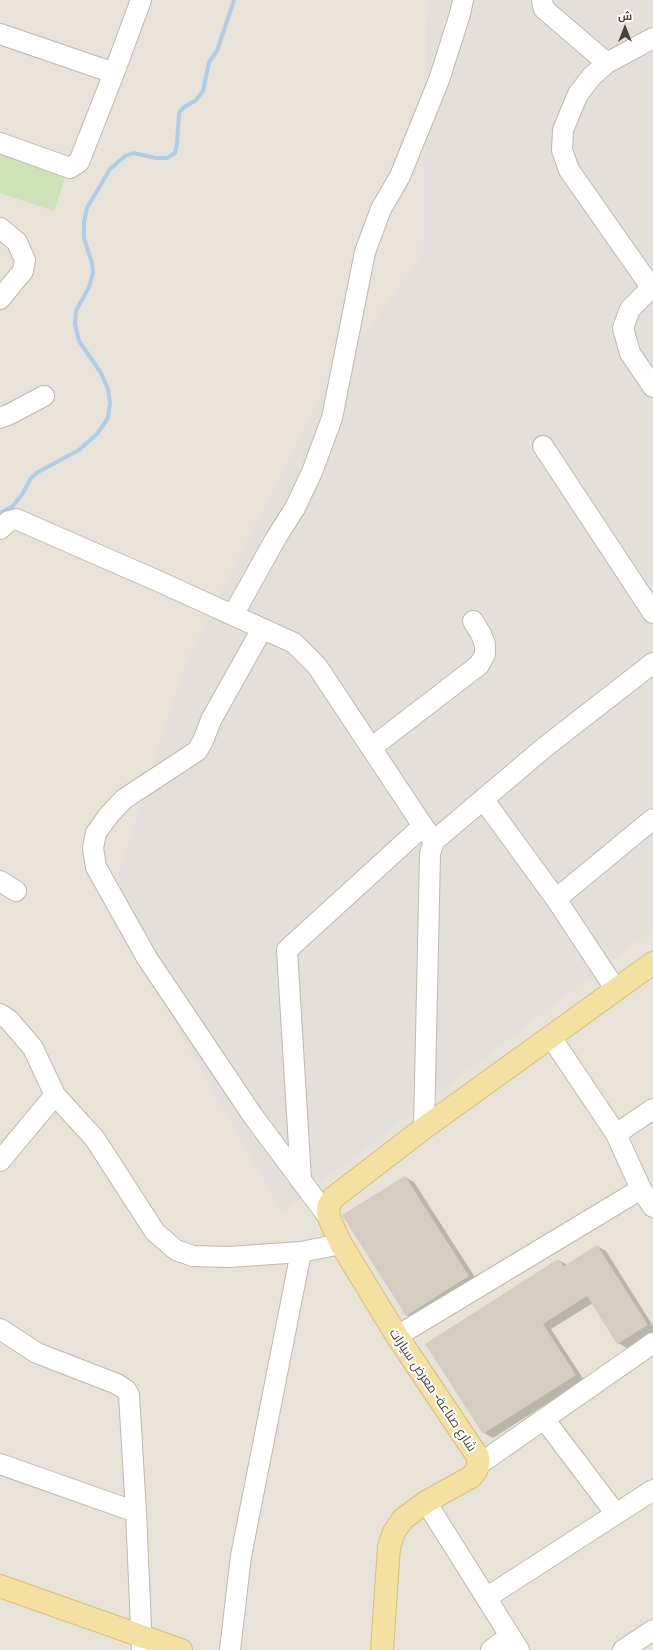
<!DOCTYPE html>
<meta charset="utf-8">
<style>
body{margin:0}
#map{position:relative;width:653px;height:1650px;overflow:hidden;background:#f3f1ea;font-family:"Golos Text",Cairo,sans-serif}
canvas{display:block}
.north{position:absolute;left:605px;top:8px;width:40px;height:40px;-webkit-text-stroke:3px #fff;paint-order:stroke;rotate:0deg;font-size:11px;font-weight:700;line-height:16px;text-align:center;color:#474239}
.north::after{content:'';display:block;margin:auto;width:14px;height:18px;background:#474239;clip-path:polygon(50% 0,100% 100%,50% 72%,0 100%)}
</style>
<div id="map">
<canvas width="653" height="1650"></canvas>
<div class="north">ش</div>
</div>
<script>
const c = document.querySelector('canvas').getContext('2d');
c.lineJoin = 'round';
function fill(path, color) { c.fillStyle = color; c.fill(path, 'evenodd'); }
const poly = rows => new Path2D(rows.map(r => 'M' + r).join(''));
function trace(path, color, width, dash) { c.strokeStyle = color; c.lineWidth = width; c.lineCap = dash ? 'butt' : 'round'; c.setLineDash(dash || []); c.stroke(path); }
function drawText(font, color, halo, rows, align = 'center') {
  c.font = font + ' "Golos Text",Cairo,sans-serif'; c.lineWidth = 4; c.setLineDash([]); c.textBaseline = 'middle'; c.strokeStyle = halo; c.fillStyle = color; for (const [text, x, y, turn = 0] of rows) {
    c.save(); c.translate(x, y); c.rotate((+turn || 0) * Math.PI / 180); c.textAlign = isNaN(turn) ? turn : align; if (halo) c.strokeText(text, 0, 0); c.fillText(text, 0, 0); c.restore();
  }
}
fill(poly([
 [0,0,653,0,653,1650,0,1650]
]), '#e7e3d9');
fill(poly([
 [427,0,653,0,653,929,282,1212,109,906,185,664,322,393,423,254]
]), '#e3e0db');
fill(poly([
 [0,150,67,171,54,211,0,193]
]), '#cde3b7');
fill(poly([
 [405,1177,414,1182,478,1282,416,1321,406,1315],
 [597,1246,606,1251,653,1326,653,1332,627,1348,618,1343,593,1303,551,1329,584,1380,493,1438,484,1433,426,1344,558,1260,568,1265]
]), '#0003');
trace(poly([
 [0,513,13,506,23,493,31,478,38,472,79,450,97,434,108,418,110,403,108,389,101,373,79,341,75,324,76,311,89,287,93,273,92,263,84,238,84,222,87,208,110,169,125,156,133,153,156,158,167,158,175,153,177,144,179,113,183,108,196,100,203,91,209,62,217,51,234,0]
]), '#adceea', 4);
fill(poly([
 [405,1176,469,1276,406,1316,342,1215],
 [597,1245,648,1325,617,1344,587,1296,543,1324,576,1375,483,1434,425,1344,558,1259,564,1266]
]), '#d4cdc1');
const minor = poly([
 [542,0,544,9,607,63],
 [0,34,114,73],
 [0,143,70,168,79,162,114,73,141,0],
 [0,228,17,242,25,260,23,271,0,299],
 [653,286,630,309,623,328,630,353,653,387],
 [651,287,569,170,562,150,563,130,578,94,592,76,607,63,653,38],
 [0,418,8,415,44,396],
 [543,446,653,613],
 [0,529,9,521,16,519,158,581,294,643,317,666,423,826,434,841],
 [233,615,276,538,295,508,312,472,332,418,365,252,381,209,400,176,439,80,460,14,463,0],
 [262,629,211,720,203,741,197,751,124,799,109,815,96,833,93,848,96,867,147,958,253,1116,329,1218],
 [371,748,479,665,485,654,485,644,481,634,473,621],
 [483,799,556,899,616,990],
 [0,881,16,891],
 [556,899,653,819],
 [0,1014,9,1020,33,1048,55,1095,95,1139,155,1232,176,1250,193,1256,229,1257,301,1252,341,1244],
 [551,1037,616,1134,641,1189,653,1207],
 [424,1128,430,854,434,841,545,747,653,663],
 [616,1134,653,1109],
 [0,1161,55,1095],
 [301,1179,287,950,423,826],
 [0,1329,37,1353,117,1384,126,1390,129,1395,136,1512,142,1650],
 [397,1336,641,1189],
 [544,1419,616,1514],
 [0,1464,136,1512],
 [478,1465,653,1343],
 [426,1502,519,1650],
 [486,1598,653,1490],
 [230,1650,241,1556,301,1252],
 [491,1650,510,1636],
 [623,1650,653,1630]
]);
const major = poly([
 [0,1586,181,1650],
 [382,1650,389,1547,394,1532,403,1519,426,1502,471,1477,476,1471,478,1465,478,1457,397,1336,341,1244,329,1218,328,1207,333,1198,424,1128,653,963]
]);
trace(minor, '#beb9ad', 22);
trace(major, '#d8bf73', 24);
trace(minor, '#fff', 20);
trace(major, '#f4e1a2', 22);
drawText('13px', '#474239', '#fff', [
 ["شارع صناعة- معرض سيارات",433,1390,56]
]);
</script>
